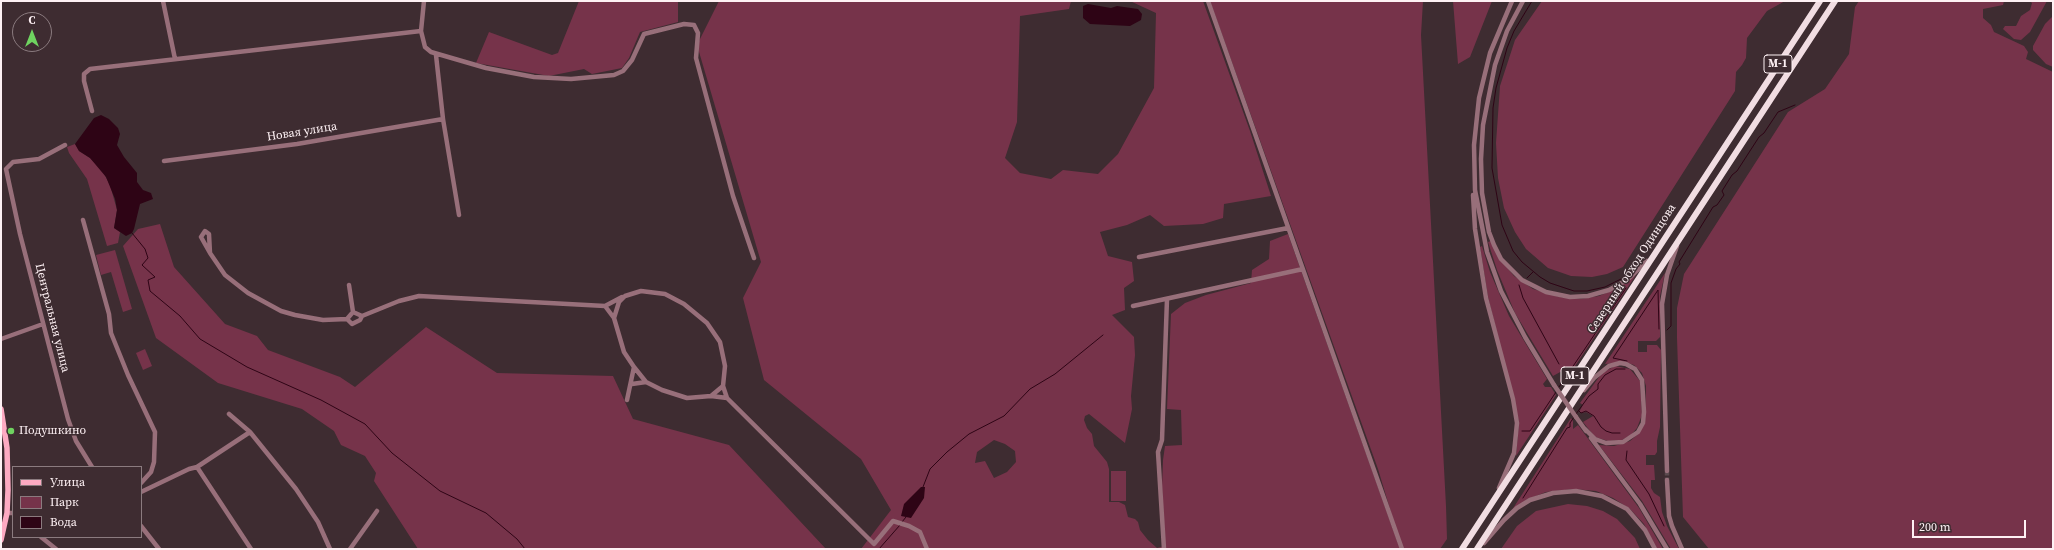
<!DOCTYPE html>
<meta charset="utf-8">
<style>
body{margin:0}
#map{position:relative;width:2054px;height:550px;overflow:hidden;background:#3e2c31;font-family:"Source Serif 4",serif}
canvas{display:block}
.frame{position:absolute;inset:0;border:2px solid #fef1f4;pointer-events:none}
.legend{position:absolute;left:12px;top:466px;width:130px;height:72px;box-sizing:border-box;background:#3e2c31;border:1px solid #8b7b7f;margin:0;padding:5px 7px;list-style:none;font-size:12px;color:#fef1f4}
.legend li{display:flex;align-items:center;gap:8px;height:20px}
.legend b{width:20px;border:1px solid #8b7b7f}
.north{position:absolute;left:12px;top:12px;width:40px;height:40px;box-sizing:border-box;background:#3e2c31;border:1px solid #8b7b7f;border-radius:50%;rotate:0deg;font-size:11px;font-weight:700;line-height:16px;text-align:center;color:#fef1f4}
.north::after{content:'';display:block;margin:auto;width:14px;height:18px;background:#6fd360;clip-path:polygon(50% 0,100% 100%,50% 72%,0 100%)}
.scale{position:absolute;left:1912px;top:520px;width:114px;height:18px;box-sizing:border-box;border:2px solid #fef1f4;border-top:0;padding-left:5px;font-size:12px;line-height:14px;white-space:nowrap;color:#fef1f4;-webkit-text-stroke:3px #3e2c31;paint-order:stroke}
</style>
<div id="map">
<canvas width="2054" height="550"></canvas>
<div class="frame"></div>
<ul class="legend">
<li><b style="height:5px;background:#fdaac2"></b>Улица</li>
<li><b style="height:11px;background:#76334a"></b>Парк</li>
<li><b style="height:11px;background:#2e0415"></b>Вода</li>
</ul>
<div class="north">С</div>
<div class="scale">200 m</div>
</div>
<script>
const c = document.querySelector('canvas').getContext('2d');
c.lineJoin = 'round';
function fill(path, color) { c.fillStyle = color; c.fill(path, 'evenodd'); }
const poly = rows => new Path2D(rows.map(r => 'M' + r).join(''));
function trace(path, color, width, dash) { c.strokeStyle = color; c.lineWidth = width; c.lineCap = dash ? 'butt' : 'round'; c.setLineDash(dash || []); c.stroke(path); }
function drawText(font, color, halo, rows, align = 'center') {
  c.font = font + ' "Source Serif 4",serif'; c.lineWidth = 3; c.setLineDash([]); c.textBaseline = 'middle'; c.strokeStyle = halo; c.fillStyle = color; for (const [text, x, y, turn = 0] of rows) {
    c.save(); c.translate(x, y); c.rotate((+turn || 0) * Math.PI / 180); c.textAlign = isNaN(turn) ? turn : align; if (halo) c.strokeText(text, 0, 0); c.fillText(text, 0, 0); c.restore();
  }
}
fill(poly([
 [579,1,678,1,678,22,640,32,629,58,622,68,592,74,584,69,549,76,476,63,489,32,552,55,558,53],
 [719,1,1071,1,1069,9,1020,16,1017,122,1005,158,1020,173,1051,179,1063,170,1098,174,1118,154,1154,88,1156,13,1130,1,1203,1,1250,131,1271,196,1224,204,1223,218,1203,224,1164,226,1150,215,1127,225,1100,232,1108,256,1132,262,1134,281,1124,288,1125,310,1112,315,1134,337,1135,355,1131,396,1132,409,1125,443,1089,414,1085,416,1084,420,1087,428,1092,434,1094,446,1107,462,1109,469,1109,502,1119,502,1125,505,1128,517,1135,519,1138,522,1140,530,1148,540,1157,548,1165,546,1162,487,1163,460,1165,446,1182,445,1181,410,1167,409,1171,314,1185,303,1206,295,1251,283,1252,270,1269,259,1270,241,1288,234,1400,549,861,549,891,510,861,459,764,380,743,298,761,262,697,45],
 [994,440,1005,444,1015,451,1016,462,1007,472,994,478,985,461,975,463,977,452],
 [1210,1,1423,1,1421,35,1446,506,1447,539,1440,549,1402,549,1378,469],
 [1453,1,1492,1,1470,57,1458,64],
 [1542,1,1785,1,1767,11,1747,38,1746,58,1742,65,1736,72,1735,91,1623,267,1607,274,1592,277,1571,276,1548,268,1526,249,1515,232,1504,208,1498,178,1496,143,1500,86,1515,40],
 [1859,1,2004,1,2003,5,1983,9,1983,18,1991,25,1994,32,2024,46,2028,52,2026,59,2053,72,2053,549,1709,549,1683,517,1677,338,1677,308,1684,274,1788,112,1825,89,1849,54,1855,7],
 [2030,1,2047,1,2030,32,2021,40,2014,39,2003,29,2005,26,2016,26,2021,16,2030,10,2032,3],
 [2053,16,2053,67,2046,64,2033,50,2033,46,2045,24],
 [75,144,79,151,90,158,102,170,110,185,117,210,114,228,120,232,118,243,107,246,87,179,69,153,67,147],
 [160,224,174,267,225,324,257,336,268,350,340,377,355,387,426,327,497,373,613,376,633,419,729,445,826,549,418,549,374,481,376,473,365,456,341,445,334,431,302,409,218,383,156,338,123,246,138,229],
 [1491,241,1500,259,1514,276,1533,289,1560,297,1580,299,1599,296,1620,287,1636,275,1563,384,1560,381,1562,371,1553,376,1515,313,1497,270,1488,242],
 [1482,246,1490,272,1509,316,1547,379,1543,384,1545,387,1551,387,1556,395,1516,456,1519,422,1488,297,1480,247],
 [115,250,132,309,123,312,111,272,101,275,96,255],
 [1665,273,1660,296,1660,337,1656,341,1638,341,1638,352,1647,352,1647,345,1657,345,1661,350,1660,427,1657,441,1657,452,1655,455,1646,455,1646,465,1654,465,1655,480,1651,480,1651,488,1654,493,1660,497,1662,512,1667,526,1679,549,1671,549,1642,501,1599,445,1614,446,1630,441,1638,434,1645,423,1646,386,1642,373,1634,365,1625,362,1605,364],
 [145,349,152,366,143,370,136,353],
 [1615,366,1630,369,1640,381,1642,415,1637,428,1631,435,1622,440,1608,441,1595,437,1583,422,1593,416,1586,412,1581,413,1579,412,1583,405,1580,403,1602,373],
 [1571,418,1573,421,1573,429,1578,425,1639,508,1663,549,1657,549,1644,524,1630,509,1613,498,1596,491,1574,489,1546,492,1526,500,1512,510],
 [1111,471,1126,471,1126,501,1111,501],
 [1568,504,1587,506,1603,511,1617,519,1635,538,1640,549,1501,549,1517,526,1536,511]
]), '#76334a');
fill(poly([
 [1088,4,1111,8,1117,6,1138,9,1142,14,1141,20,1130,26,1090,24,1083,18,1083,6],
 [101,115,109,119,118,128,120,134,117,145,124,157,137,173,137,182,143,190,151,193,153,199,140,204,134,229,132,233,126,236,114,228,117,210,115,199,106,177,90,158,79,151,75,144,94,118],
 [921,487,925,487,924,498,911,518,901,516,904,504]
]), '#2e0415');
trace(poly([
 [1532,1,1514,31,1507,48,1496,88,1493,108,1492,168,1502,225,1513,251,1522,262,1540,277,1550,283,1574,291,1587,291,1605,287,1621,279],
 [132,233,145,249,148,258,142,265,155,277,148,280,150,291,180,316,200,339,247,367,321,400,365,424,392,453,440,491,486,513,517,539,525,549],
 [1527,278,1533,272],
 [1519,285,1523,298,1559,364],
 [1667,330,1671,326,1671,283,1676,269,1680,264,1679,262,1713,207,1717,205,1724,195,1722,191,1732,175,1737,171,1759,137,1764,133,1778,112,1795,105],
 [1627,361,1613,358,1658,290,1659,329],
 [1559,387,1626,288],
 [1579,411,1581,413,1586,411,1594,416,1601,427,1606,431,1612,433,1620,433],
 [1576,414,1589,396,1598,389,1598,384,1605,375,1616,369,1625,369],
 [1522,431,1530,431,1556,392],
 [1627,451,1626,460,1649,494,1664,526],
 [923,487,930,469,947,452,969,434,1004,416,1030,389,1055,374,1103,335],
 [1523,498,1567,428,1570,427,1570,423,1574,417],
 [902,522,906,517],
 [879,549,900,525]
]), '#2e0415', 1);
trace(poly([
 [1667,471,1667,480]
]), '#5b4a4e', 4.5, [4.5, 2]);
trace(poly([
 [163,1,175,59],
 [424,1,421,31,425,47,431,52,486,68,534,77,571,79,614,75,623,71,632,60,644,34,684,24,694,25,698,33,696,58,733,196,754,258],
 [1208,1,1402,549],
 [1512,1,1490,53,1479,98,1474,145,1475,190,1487,252,1501,291,1525,337,1554,385],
 [1523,1,1507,31,1495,65,1483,125,1481,159,1482,193,1489,232,1494,245,1501,259,1522,280,1546,292,1570,297,1588,296,1609,290,1627,280,1647,261],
 [436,55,443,119,459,215],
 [92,111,84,81,84,74,90,69,421,31],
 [65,145,39,159,13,162,6,169,20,234,68,419,76,441,92,467],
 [164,161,297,144,443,119],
 [1473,195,1475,229,1486,298,1513,399,1517,423,1514,453,1499,488],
 [83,220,109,314,111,333,128,375,155,432,154,462,151,472,141,483],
 [210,253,201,237,205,231,209,234,210,253,225,275,248,293,281,311,295,315,323,320,347,319,352,324,360,320,362,316,353,312,347,319],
 [1139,257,1288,228],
 [349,285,353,312],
 [605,306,614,318],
 [1133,306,1303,269],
 [362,316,399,301,419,296,605,306,622,297],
 [1,339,43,324],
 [632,384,646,382],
 [723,386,727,398,874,544,893,521,909,526,920,532,927,549],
 [1584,390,1594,378,1609,366,1620,363,1626,364,1635,369,1642,380,1644,412,1643,423,1638,432,1623,442,1606,443,1595,439,1585,429],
 [711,396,727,398],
 [627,400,634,367,624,352,614,318,619,302,625,296,641,291,665,294,684,304,707,323,720,342,725,366,723,386,711,396,687,398,662,390,646,382,634,367],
 [229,414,250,432,296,489,318,522,330,549],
 [1576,417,1586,431],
 [1591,438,1640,504,1667,549],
 [197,467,251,549],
 [1667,471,1662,304,1667,275,1677,246],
 [1667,480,1669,516,1672,526,1682,549],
 [141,492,189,469,197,467,250,432],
 [7,513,13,513],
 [141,526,159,549],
 [41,537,56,549],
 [1484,543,1504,520,1517,508,1530,500,1553,493,1576,491,1602,496,1627,509,1645,530,1655,549],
 [350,549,377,511],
 [1164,549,1158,452,1162,440,1167,299]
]), '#986f7a', 4.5);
trace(poly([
 [1,409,7,448,8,490,7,513,1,540]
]), '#fdaac2', 5.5);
trace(poly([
 [1462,549,1820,1],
 [1477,549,1835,1]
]), '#f1dde2', 6);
trace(poly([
 [1554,385,1576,417]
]), '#986f7a', 4.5);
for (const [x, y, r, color] of [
 [11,431,4,"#6fd360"]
]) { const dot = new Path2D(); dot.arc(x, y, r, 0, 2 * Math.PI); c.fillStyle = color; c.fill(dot); trace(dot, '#3e2c31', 1.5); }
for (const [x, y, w] of [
 [1778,64,28],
 [1575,376,28]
]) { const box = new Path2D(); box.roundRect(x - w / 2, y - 9, w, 18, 3); c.fillStyle = '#3e2c31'; c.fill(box); trace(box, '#fef1f4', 1); }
drawText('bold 11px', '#fef1f4', null, [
 ["М-1",1778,64],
 ["М-1",1575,376]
]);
drawText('12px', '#fef1f4', '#3e2c31', [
 ["Новая улица",302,132,-9],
 ["Северный обход Одинцова",1632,269,-57],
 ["Центральная улица",52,318,76]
]);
drawText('12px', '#fef1f4', '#3e2c31', [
 ["Подушкино",19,431]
], 'left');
</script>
